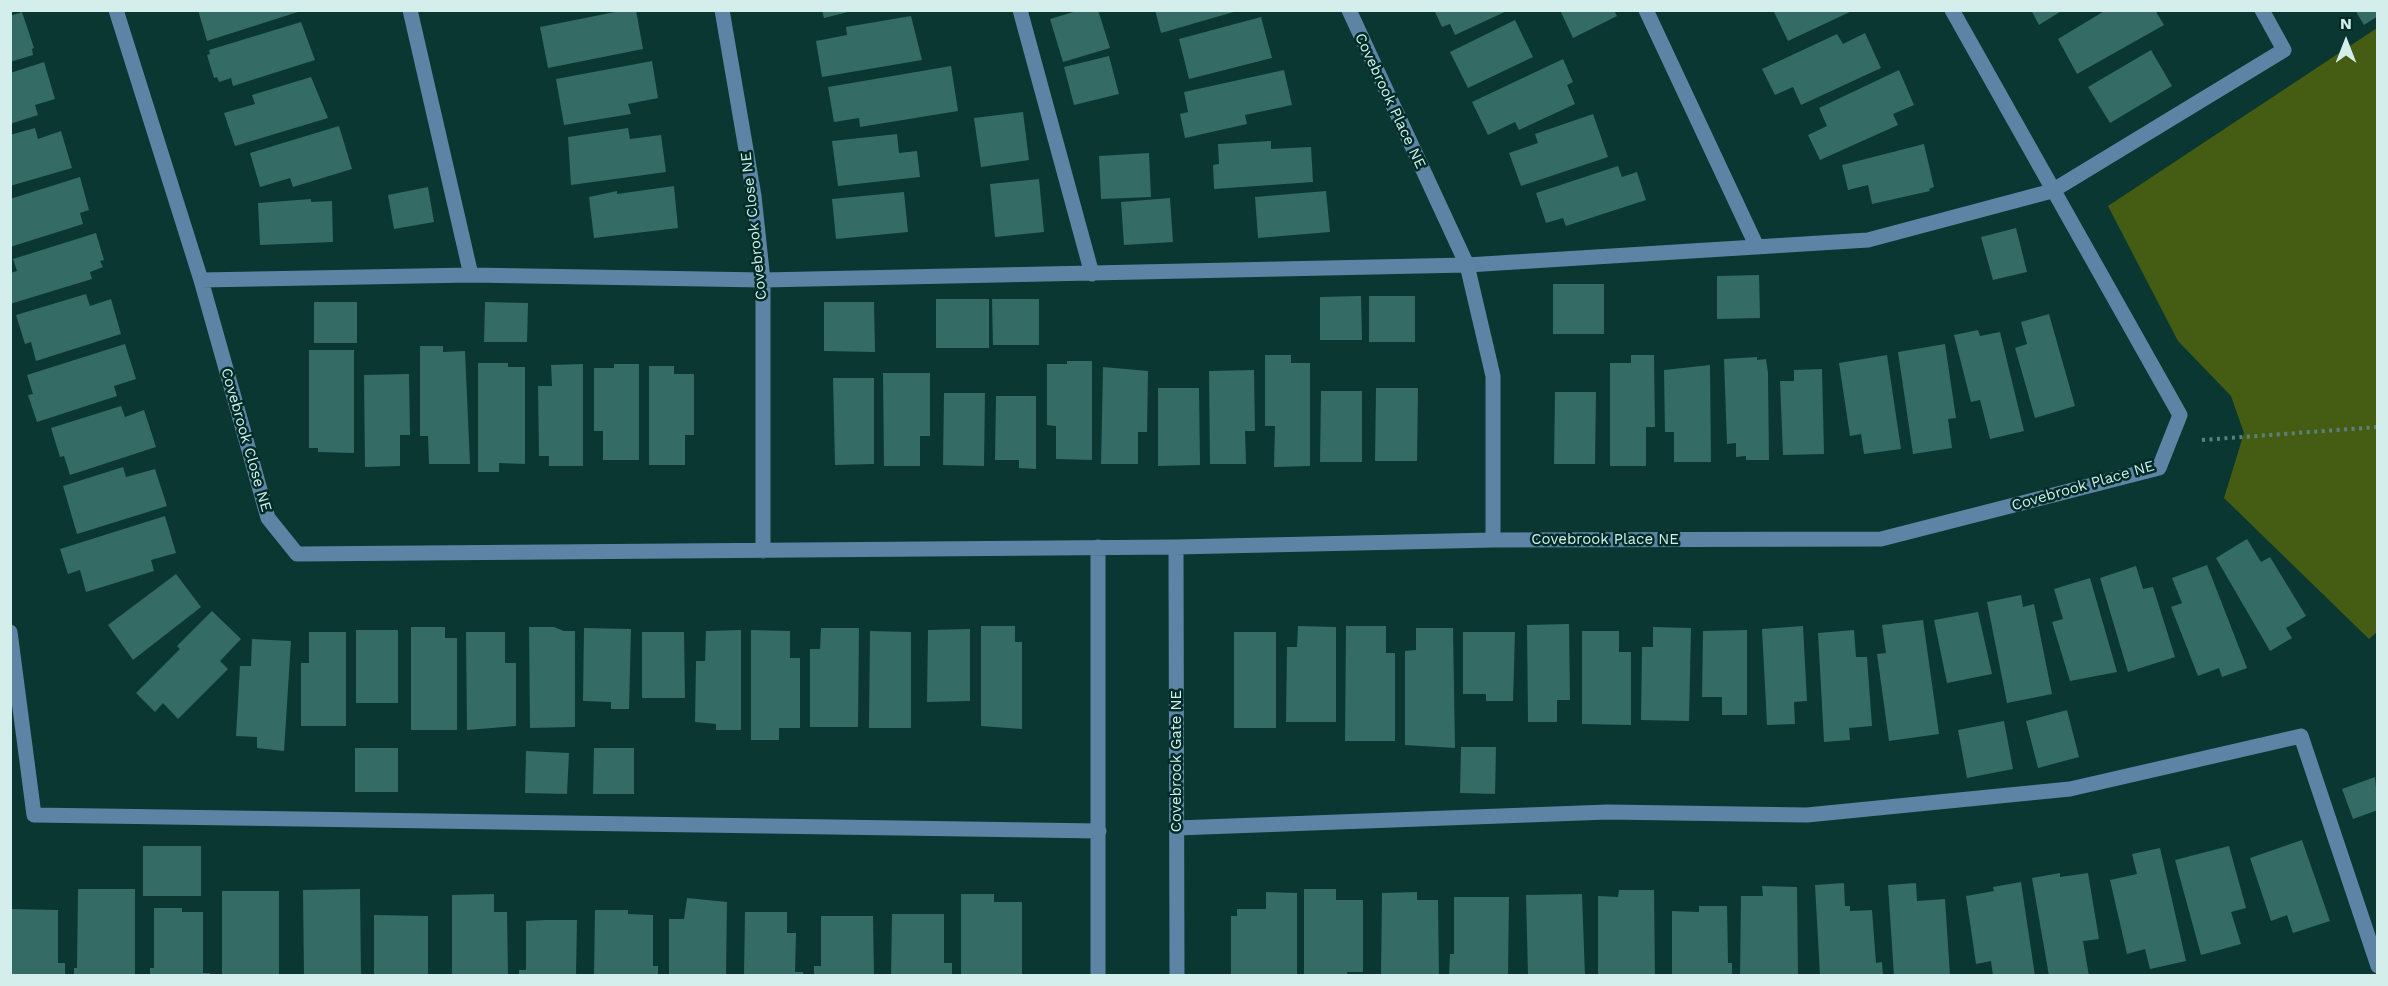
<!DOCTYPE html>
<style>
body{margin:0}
#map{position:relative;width:2388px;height:986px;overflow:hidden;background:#0a3732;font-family:"Work Sans",sans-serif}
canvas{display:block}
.frame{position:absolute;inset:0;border:12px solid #d4efeb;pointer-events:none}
.north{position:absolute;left:2316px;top:12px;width:60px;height:60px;-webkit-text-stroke:4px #002c28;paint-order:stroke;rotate:0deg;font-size:16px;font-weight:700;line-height:24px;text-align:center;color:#d4efeb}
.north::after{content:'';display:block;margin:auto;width:21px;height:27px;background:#d4efeb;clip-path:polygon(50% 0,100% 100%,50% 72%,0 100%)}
</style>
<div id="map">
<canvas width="2388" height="986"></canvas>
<div class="frame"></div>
<div class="north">N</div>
</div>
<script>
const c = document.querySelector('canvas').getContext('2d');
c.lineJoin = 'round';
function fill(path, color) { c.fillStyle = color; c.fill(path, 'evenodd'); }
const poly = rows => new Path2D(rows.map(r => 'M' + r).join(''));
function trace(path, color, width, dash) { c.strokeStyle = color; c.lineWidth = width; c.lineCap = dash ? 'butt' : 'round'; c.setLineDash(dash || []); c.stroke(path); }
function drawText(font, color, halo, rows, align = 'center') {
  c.font = font + ' "Work Sans",sans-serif'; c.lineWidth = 5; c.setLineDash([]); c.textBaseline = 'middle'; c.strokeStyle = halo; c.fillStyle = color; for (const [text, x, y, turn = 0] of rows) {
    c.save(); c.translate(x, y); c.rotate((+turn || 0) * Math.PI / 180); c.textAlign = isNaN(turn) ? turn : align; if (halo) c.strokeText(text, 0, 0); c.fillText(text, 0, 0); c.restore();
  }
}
fill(poly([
 [2377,28,2378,631,2369,639,2224,498,2244,433,2231,396,2178,341,2108,206]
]), '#455d13');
fill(poly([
 [198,10,301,10,301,11,207,41],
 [625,10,636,10,643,49,548,68,540,27],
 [822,10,852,10,852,11,824,18],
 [1080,10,1098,10,1110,48,1063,62,1050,19],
 [1155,10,1237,10,1237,11,1161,33],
 [1434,10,1509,10,1455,35,1450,24,1442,27],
 [1560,10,1614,10,1617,16,1573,38],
 [1773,10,1854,10,1788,41],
 [2031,10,2063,10,2039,25],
 [2106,10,2155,10,2164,25,2077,74,2058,39],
 [2355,10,2378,10,2378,16,2364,25],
 [22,12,34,48,32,49,33,55,10,62,10,16],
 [911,16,922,60,822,77,816,41,847,35,846,27],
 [1261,17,1272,58,1189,79,1179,39],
 [1515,20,1533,57,1468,88,1450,52],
 [301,22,315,60,233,86,231,78,219,82,217,77,214,78,207,55,210,54,209,50],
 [1865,33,1881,68,1801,105,1793,87,1775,95,1762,69,1837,34,1843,44],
 [2151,50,2172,86,2110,123,2088,87],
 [1109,56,1119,94,1074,105,1064,67],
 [1563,59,1573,82,1567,85,1575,104,1519,130,1515,122,1488,135,1472,102],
 [652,61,658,98,628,104,631,114,564,125,556,79],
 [44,62,55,99,35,105,38,115,10,124,10,73],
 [951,66,958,111,860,127,859,118,834,122,828,87],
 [1284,70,1292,105,1245,115,1247,124,1185,138,1180,114,1188,112,1184,92],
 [1899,70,1914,105,1893,114,1898,125,1820,160,1808,135,1827,126,1819,108],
 [311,77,328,118,235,146,224,113,255,104,252,95],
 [1023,112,1029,160,981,167,974,118],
 [1593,114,1608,157,1521,186,1509,153,1538,143,1535,134],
 [339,126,352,169,293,187,290,178,260,187,250,153],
 [35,128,38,139,61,131,72,168,10,186,10,135],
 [628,128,630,139,661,135,666,172,571,185,568,137],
 [897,134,899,153,917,151,920,177,838,186,832,141],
 [1271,141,1271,149,1311,147,1313,182,1214,189,1213,165,1219,164,1218,144],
 [1924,144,1934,187,1929,189,1930,191,1872,204,1868,185,1848,190,1842,165],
 [1149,153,1151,197,1101,199,1099,156],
 [1618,166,1622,177,1637,172,1646,200,1566,226,1563,218,1546,223,1536,193],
 [80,177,89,210,80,213,83,224,10,247,10,199],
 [1039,179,1044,232,995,237,990,184],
 [674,186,678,228,594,238,589,197,617,191,617,194],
 [428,187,434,222,394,229,388,195],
 [1326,191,1330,232,1258,238,1255,197],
 [904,192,908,232,836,239,832,199],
 [1170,198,1173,242,1124,245,1121,202],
 [311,199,311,202,332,201,333,242,260,245,258,203],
 [2016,228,2027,272,1993,280,1981,237],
 [96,233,104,260,100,261,103,267,90,272,92,279,10,304,10,273,17,271,13,259],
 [1759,275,1760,318,1717,319,1717,276],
 [1553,284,1604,284,1604,334,1553,334],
 [86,294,90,306,111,299,121,334,36,361,31,342,25,344,16,315],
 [1361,296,1362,340,1320,340,1320,297],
 [1369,296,1415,296,1415,342,1369,342],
 [936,299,989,299,989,348,936,348],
 [992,299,1039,299,1039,345,993,345],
 [314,302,357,302,357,343,314,343],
 [485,302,528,303,527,342,484,342],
 [824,302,874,302,875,352,824,351],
 [2049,314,2075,406,2035,418,2015,348,2027,344,2021,322],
 [1978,330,1980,336,2000,332,2024,431,1990,439,1980,400,1971,402,1954,335],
 [125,344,136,379,114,386,117,396,37,422,28,395,33,394,27,375],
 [1945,344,1956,418,1948,419,1952,448,1913,454,1898,352],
 [420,346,443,346,443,352,465,351,470,464,429,464,428,436,420,436],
 [309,350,354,350,354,453,318,452,318,448,309,448],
 [1265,355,1291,355,1291,363,1310,363,1310,466,1274,467,1275,426,1265,426],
 [1631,355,1654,355,1655,427,1646,427,1646,466,1610,466,1610,363,1631,363],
 [1887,355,1901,449,1864,454,1861,434,1850,436,1839,363],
 [1757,357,1757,360,1766,359,1768,373,1769,460,1746,460,1746,456,1736,457,1736,443,1727,444,1724,359],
 [1067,361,1092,361,1092,460,1056,459,1056,426,1047,425,1047,364,1067,364],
 [478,363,508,363,508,367,525,367,525,464,499,463,499,472,478,472],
 [583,364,583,466,549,466,549,456,539,456,538,386,552,386,551,365],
 [614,364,639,364,639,460,603,460,603,431,594,431,594,368,614,368],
 [1710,365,1711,462,1674,462,1674,432,1665,432,1664,370],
 [649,366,674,366,674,374,694,374,694,435,685,435,685,465,649,465],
 [1103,367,1148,371,1147,432,1138,432,1138,464,1101,464],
 [1822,369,1824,454,1783,455,1780,381,1794,381,1794,370],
 [1254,370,1255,431,1245,431,1246,464,1210,464,1209,371],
 [883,373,930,373,930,436,920,436,920,466,884,466],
 [409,374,410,435,400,435,400,466,365,467,364,375],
 [833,378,874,378,874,464,835,465],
 [1158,388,1199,388,1200,465,1158,466],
 [1376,388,1418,388,1417,461,1375,461],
 [1321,391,1362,391,1362,462,1320,462],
 [1555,392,1596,392,1595,464,1554,464],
 [944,393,985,393,984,466,943,465],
 [996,396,1036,396,1036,469,1019,468,1019,460,995,460],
 [121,406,125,417,144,410,156,447,70,475,64,456,60,457,51,428],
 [123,467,126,477,155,469,167,506,77,534,63,486],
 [165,516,176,553,151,560,154,571,86,592,80,570,68,574,60,549],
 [2247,539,2261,562,2270,557,2306,616,2286,628,2292,638,2270,651,2216,558],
 [2207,565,2247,668,2222,677,2219,668,2198,676,2171,607,2182,603,2172,578],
 [2136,566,2143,589,2153,587,2175,657,2128,672,2100,578],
 [176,574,201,607,133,660,108,625],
 [2090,578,2117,672,2070,681,2052,622,2063,619,2054,589],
 [2021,595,2023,607,2034,604,2052,694,2007,703,1987,602],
 [212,611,241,639,220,661,228,669,178,719,163,703,155,712,136,693,180,649,177,646],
 [1978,612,1992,674,1947,683,1934,620],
 [1923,620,1939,734,1889,741,1877,654,1886,653,1882,625],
 [1569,624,1570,700,1557,700,1557,722,1528,722,1527,625],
 [981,626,1015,626,1015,642,1022,642,1022,729,981,726],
 [1298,626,1336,627,1336,722,1286,722,1287,647,1297,647],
 [1346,626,1386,626,1386,653,1395,653,1395,741,1345,741],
 [1803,626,1807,701,1794,702,1795,724,1767,725,1762,629],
 [411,627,445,627,445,638,457,638,457,730,411,730],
 [529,627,554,627,564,631,575,631,575,727,530,728],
 [1653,627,1691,628,1689,721,1641,720,1642,647,1653,647],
 [584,628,631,629,629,709,611,709,611,702,583,701],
 [821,628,859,628,858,727,810,727,810,649,820,649],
 [1416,628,1453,628,1455,748,1405,745,1405,651,1416,650],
 [970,629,970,701,927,702,928,630],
 [356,630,398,630,398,703,356,703],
 [741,630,741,730,716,730,716,724,695,722,696,661,705,661,706,631],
 [751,630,790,631,790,658,800,658,800,728,779,728,779,740,751,740],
 [1747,630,1747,715,1722,715,1722,697,1702,697,1703,631],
 [1854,630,1856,657,1867,657,1872,726,1849,728,1850,740,1824,742,1818,633],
 [870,631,911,632,911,728,869,728],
 [1582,631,1619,631,1619,652,1631,652,1631,725,1582,724],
 [309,632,346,632,346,726,301,726,301,663,309,663],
 [466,632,505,632,505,663,516,663,516,726,467,730],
 [642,632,684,632,685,698,642,698],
 [1234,632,1276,632,1276,728,1234,728],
 [1463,632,1515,632,1513,701,1486,701,1486,694,1463,694],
 [252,639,291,641,284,751,257,748,257,737,236,736,240,666,251,666],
 [2067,710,2079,757,2038,768,2026,721],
 [2004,721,2013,769,1967,778,1958,730],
 [1461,747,1496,747,1495,794,1460,793],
 [355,748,398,748,398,792,355,792],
 [594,748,634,748,634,794,593,794],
 [526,751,569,753,567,794,525,793],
 [2375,777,2378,810,2353,819,2342,789],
 [2302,840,2330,921,2293,933,2287,915,2271,921,2250,858],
 [143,846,201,846,201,896,143,896],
 [2229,846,2246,908,2231,912,2241,944,2201,955,2175,860],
 [2160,848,2186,961,2150,969,2145,949,2127,954,2110,880,2137,874,2132,854],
 [2060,873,2060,877,2088,873,2099,939,2083,941,2089,976,2049,976,2032,878],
 [2021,882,2035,976,1993,976,1991,961,1976,964,1966,896,1994,891,1993,887],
 [1844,883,1845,906,1850,906,1850,911,1872,910,1876,963,1882,962,1883,976,1820,976,1815,885],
 [1916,883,1917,901,1945,899,1950,975,1894,976,1888,885],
 [1762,886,1797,887,1798,975,1740,976,1741,896,1763,896],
 [78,889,135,889,135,976,74,976,74,968,77,968],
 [360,889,361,976,304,976,303,890],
 [1304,889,1336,889,1336,900,1363,900,1363,972,1347,972,1347,976,1304,976],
 [1619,890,1654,890,1655,976,1598,976,1598,896,1618,897],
 [222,891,279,891,279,976,222,976],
 [1266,892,1297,893,1297,976,1231,976,1231,916,1237,916,1237,909,1266,909],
 [1417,892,1417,900,1438,900,1439,976,1381,976,1382,893],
 [494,894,494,912,507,912,508,976,452,976,452,895],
 [961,894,994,894,994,902,1022,902,1022,976,961,976],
 [1582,894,1585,976,1528,976,1526,895],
 [1454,897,1509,897,1508,976,1449,976,1450,954,1454,954],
 [687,898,727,902,726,976,669,976,669,919,684,919],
 [1699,906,1727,906,1728,963,1732,963,1732,976,1672,976,1672,911,1699,912],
 [154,908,182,908,182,912,203,912,203,973,210,973,210,976,150,976,150,968,154,968],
 [10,909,58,910,58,963,65,963,65,976,10,976],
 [595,910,628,910,628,914,653,915,653,966,658,966,658,976,594,976],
 [745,912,787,912,787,933,796,933,795,972,803,972,803,976,744,976],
 [892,914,944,914,944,963,952,963,952,976,891,976],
 [374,915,428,916,428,976,374,976],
 [821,916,873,916,874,976,814,976,814,966,821,966],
 [545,920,577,920,576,976,519,976,519,970,526,970,526,921]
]), '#346b65');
trace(poly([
 [2202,440,2378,427]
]), '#5c817d', 4, [3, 4.5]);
trace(poly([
 [116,10,201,280,268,518,297,554,1176,547,1493,540,1881,539,2159,468,2180,415,1952,10],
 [410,10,471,275],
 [722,10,754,196,763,280,763,551],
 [1020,10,1092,274],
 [1349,10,1467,265,1493,376,1493,540],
 [1646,10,1757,247],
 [201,280,471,275,763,280,1467,265,1868,240,2052,191,2284,50,2262,10],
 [1176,547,1177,976],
 [10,632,34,815,1099,831],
 [1177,828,1608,812,1807,815,2070,789,2301,736,2378,966],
 [1098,976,1098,547]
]), '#5e84a5', 15);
drawText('15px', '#d4efeb', '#002c28', [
 ["Covebrook Place NE",1390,101,65],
 ["Covebrook Close NE",754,226,-96],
 ["Covebrook Close NE",246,440,74],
 ["Covebrook Place NE",2083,486,-16],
 ["Covebrook Place NE",1605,540],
 ["Covebrook Gate NE",1177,761,-90]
]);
</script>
